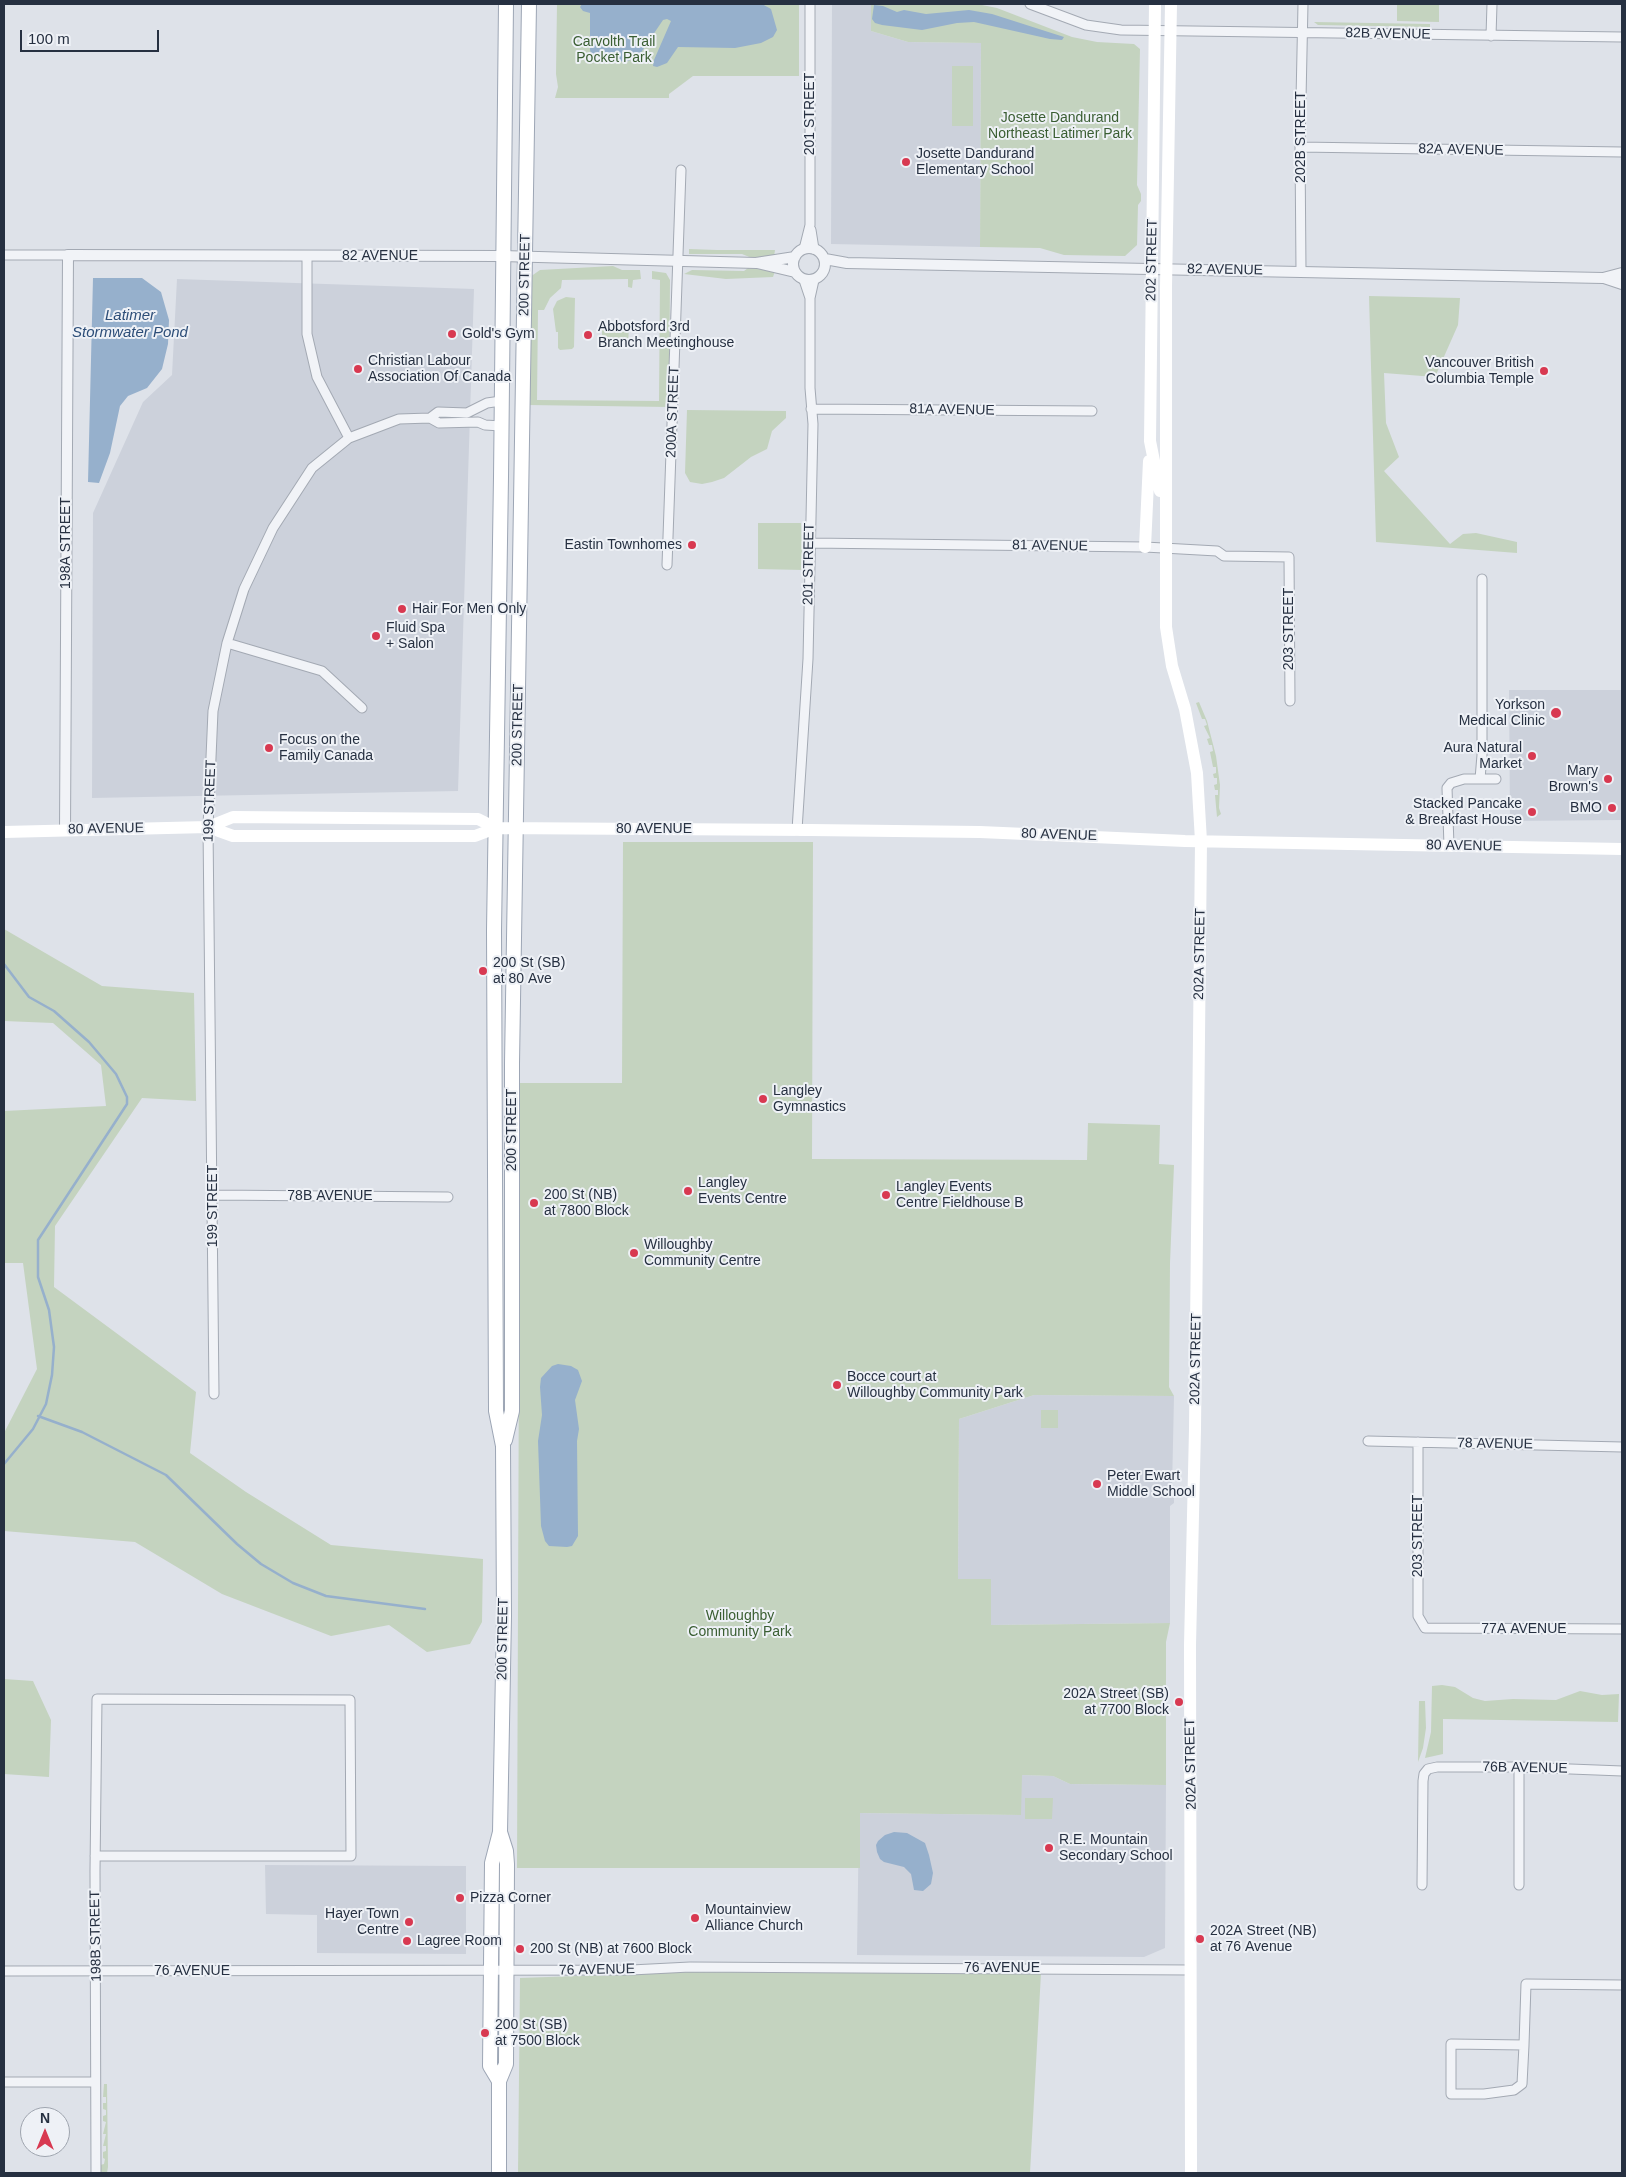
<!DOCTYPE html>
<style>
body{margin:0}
#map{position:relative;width:1626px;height:2177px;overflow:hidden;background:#dee2e9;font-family:Helvetica,sans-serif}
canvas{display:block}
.frame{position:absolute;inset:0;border:5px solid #263041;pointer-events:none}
.north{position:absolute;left:20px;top:2107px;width:50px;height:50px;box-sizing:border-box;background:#eef1f6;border:1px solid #9ea4ae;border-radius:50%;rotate:0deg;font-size:14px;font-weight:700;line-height:20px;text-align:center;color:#263041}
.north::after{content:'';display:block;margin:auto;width:18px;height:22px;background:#d83951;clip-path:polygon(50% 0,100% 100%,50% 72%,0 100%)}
.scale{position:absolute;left:20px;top:30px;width:139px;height:22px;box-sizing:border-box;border:2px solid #263041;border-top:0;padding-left:6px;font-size:15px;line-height:18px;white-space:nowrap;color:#263041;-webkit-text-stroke:4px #eef1f6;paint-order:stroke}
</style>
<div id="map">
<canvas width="1626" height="2177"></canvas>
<div class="frame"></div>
<div class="north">N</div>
<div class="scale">100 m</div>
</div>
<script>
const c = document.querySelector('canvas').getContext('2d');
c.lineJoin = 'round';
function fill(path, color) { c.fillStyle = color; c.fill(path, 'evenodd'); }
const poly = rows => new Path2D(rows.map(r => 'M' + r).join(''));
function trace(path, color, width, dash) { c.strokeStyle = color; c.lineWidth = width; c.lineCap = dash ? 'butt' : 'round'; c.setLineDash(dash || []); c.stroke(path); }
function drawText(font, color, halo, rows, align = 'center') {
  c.font = font + ' Helvetica,sans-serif'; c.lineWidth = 4; c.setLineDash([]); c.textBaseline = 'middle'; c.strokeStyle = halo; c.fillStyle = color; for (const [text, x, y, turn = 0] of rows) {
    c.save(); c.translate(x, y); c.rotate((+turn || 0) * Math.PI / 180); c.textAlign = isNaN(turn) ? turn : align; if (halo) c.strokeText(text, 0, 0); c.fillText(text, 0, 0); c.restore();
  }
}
fill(poly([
 [832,4,871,4,871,31,908,42,981,43,980,247,831,244],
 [177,279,474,289,458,791,92,798,93,513,143,402,172,375],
 [1509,690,1622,690,1622,820,1510,821],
 [1034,1395,1174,1396,1172,1489,1174,1491,1174,1503,1170,1506,1170,1623,991,1625,958,1579,959,1419],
 [1021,1775,1053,1776,1070,1784,1166,1785,1165,1948,1144,1957,857,1955,859,1813,1021,1815],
 [265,1865,466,1866,466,1954,317,1953,317,1915,266,1914]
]), '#ccd1db');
fill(poly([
 [557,4,799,4,799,76,693,76,669,94,669,98,555,98,558,87,556,74],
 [871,4,977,4,997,8,1072,37,1097,42,1134,44,1140,49,1137,185,1141,194,1141,201,1138,205,1137,245,1125,256,1064,255,1040,248,980,247,981,43,908,42,871,31],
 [1397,4,1439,4,1439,22,1397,21],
 [1314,22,1430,24,1430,27,1318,25],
 [952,66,973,66,973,126,952,126],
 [689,249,717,250,775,250,774,257,752,258,742,254,689,254],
 [613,266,622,270,640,270,641,279,633,280,632,288,628,287,628,279,562,280,561,288,550,298,544,310,538,310,537,400,659,401,660,280,652,279,652,271,666,273,670,280,669,407,528,405,530,277,540,270],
 [748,268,775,271,773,277,726,279,684,274,692,270,744,271],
 [1369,296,1460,298,1458,325,1435,377,1384,373,1386,423,1399,457,1384,471,1450,544,1463,534,1476,533,1517,542,1517,553,1376,542],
 [566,297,575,298,574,347,572,349,560,350,558,348,558,332,556,332,553,309,557,301],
 [602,328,629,328,628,344,602,344],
 [687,410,786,411,786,418,772,431,767,449,751,457,724,478,712,482,702,484,690,482,685,473],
 [758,523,801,523,803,570,758,569],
 [1199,702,1207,721,1216,756,1220,785,1219,808,1221,814,1217,817,1215,795,1218,795,1218,790,1215,790,1214,785,1217,784,1217,778,1214,778,1213,774,1216,773,1216,767,1213,767,1210,752,1213,751,1212,745,1209,745,1207,739,1210,738,1204,726,1207,725,1205,719,1202,719,1196,703],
 [623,842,813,842,812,1159,1087,1160,1088,1123,1160,1125,1159,1164,1174,1165,1170,1263,1169,1387,1174,1396,1034,1395,959,1419,958,1579,991,1579,991,1625,1170,1623,1166,1642,1166,1785,1070,1784,1053,1776,1022,1775,1021,1815,860,1813,860,1868,517,1868,520,1083,622,1083],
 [4,929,102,986,194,993,196,1101,142,1098,55,1226,54,1287,196,1392,190,1453,246,1492,331,1545,483,1559,482,1622,470,1644,427,1652,389,1625,331,1636,222,1594,135,1542,4,1531,4,1433,37,1369,23,1263,4,1263,4,1111,106,1106,101,1065,53,1023,4,1021],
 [1041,1410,1058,1410,1058,1428,1041,1428],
 [4,1679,33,1681,51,1720,49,1777,4,1774],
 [1442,1685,1455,1687,1473,1698,1485,1701,1513,1699,1556,1700,1580,1691,1602,1695,1619,1694,1618,1722,1443,1719,1443,1754,1425,1758,1431,1732,1432,1686],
 [1419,1701,1425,1701,1426,1728,1423,1748,1418,1762],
 [1025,1798,1053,1798,1052,1819,1025,1819],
 [688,1972,1041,1973,1030,2173,518,2173,520,1978],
 [104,2084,107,2084,108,2167,107,2173,100,2173,100,2165,104,2164,105,2159,103,2158,103,2152,106,2151,106,2146,103,2146,106,2134,103,2134,106,2122,103,2121,103,2116,106,2115,106,2110,103,2109,103,2103,106,2103,106,2097,103,2097]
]), '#c4d3bf');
fill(poly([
 [582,4,762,4,771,9,777,30,773,37,761,43,735,48,678,47,667,63,657,67,653,66,654,60,671,21,667,19,663,20,640,54,632,59,626,62,596,58,592,56,590,50,590,13,583,11,580,7],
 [874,5,883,6,897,12,904,10,926,14,969,10,992,14,1064,37,1062,40,1050,39,974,22,957,23,922,30,882,25,875,23,872,19],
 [93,278,142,278,161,292,169,320,168,344,162,369,147,388,128,396,120,406,110,453,99,483,88,482],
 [558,1364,571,1366,578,1370,582,1381,575,1400,579,1429,577,1441,578,1536,572,1546,567,1547,549,1546,545,1541,541,1526,538,1441,542,1415,540,1387,541,1378,552,1366],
 [894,1832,907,1833,925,1843,929,1855,933,1873,931,1884,923,1891,914,1890,911,1874,904,1867,884,1862,880,1859,877,1852,876,1845,878,1841,885,1835]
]), '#96b0cc');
trace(poly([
 [4,964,29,997,54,1011,89,1042,116,1074,127,1097,127,1104,38,1240,38,1277,49,1310,54,1347,52,1375,46,1404,33,1429,4,1464],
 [38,1416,82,1432,166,1475,237,1544,261,1564,293,1583,326,1596,425,1609]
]), '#96b0cc', 2.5);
const minor = poly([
 [1030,4,1086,25,1121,30,1622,37],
 [1491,36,1492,4],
 [1300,147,1622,152],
 [811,230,814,249],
 [804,249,810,225,810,4],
 [4,255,68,255],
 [307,256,307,334,317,377,349,438],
 [1301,271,1300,147,1303,4],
 [804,280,810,298],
 [811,409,1092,411],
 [430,418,438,412,467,413,487,403,501,401],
 [810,543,1145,547,1217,551,1224,556,1289,557,1290,701],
 [667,565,681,170],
 [227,643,322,671,362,708],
 [1480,779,1482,755,1482,579],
 [797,830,808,659,813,424,810,388,810,298,814,280],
 [1449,846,1447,788,1451,783,1464,779,1496,779],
 [213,1195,448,1197],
 [214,1394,208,827,213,711,227,643,244,589,273,528,312,468,349,438,399,419,430,418,439,423,478,422,485,425,501,426],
 [1368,1441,1622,1447],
 [1418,1442,1418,1616,1425,1628,1622,1629],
 [95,1856,351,1856,350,1700,97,1699,95,1871,96,2173],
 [1422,1885,1423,1781,1424,1774,1428,1769,1437,1767,1519,1767,1622,1771],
 [1519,1885,1519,1767],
 [4,1971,631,1970,690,1967,1190,1970],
 [1524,2045,1451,2044,1451,2094,1484,2094,1514,2090,1522,2084,1524,2045,1526,1984,1622,1985],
 [4,2082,95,2082]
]);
const tertiary = poly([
 '793 264a16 16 0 1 1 32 0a16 16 0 1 1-32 0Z',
 [825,259,847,263,1603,278,1622,273],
 [757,263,795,272],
 [1604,278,1622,284],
 [65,830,68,255,502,256,756,263,795,257]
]);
const primary = poly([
 [505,1440,512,1411,512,1063,529,4],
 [499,2081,490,2066,492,1863,500,1832,504,1616,503,1446,496,1411,494,930,501,477,506,4],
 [499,2173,499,2081,506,2064,507,1864,506,1851,500,1832]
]);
trace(minor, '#a3a9b3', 11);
trace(tertiary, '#a3a9b3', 12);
trace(primary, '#9da6b5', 16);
trace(minor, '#f1f3f7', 9);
trace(tertiary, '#f1f3f7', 10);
trace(poly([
 [1155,4,1150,441,1160,491],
 [1171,4,1166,287,1166,627,1172,666,1185,709,1197,773,1201,841,1195,1429,1190,1645,1191,2173],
 [1145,547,1149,461],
 [208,827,233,836,475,836,496,828,810,830,980,832,1185,841,1622,849],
 [4,832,208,827,233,817,478,819,496,828]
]), '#fff', 12);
trace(primary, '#fff', 14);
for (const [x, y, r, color] of [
 [906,162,5,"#d83951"],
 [452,334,5,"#d83951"],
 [588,335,5,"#d83951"],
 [358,369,5,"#d83951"],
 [1544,371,5,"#d83951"],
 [692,545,5,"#d83951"],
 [402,609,5,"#d83951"],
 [376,636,5,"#d83951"],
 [1556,713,6,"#d83951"],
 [269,748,5,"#d83951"],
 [1532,756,5,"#d83951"],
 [1608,779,5,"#d83951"],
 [1612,808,5,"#d83951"],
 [1532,812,5,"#d83951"],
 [483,971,5,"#d83951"],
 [763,1099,5,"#d83951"],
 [688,1191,5,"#d83951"],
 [886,1195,5,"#d83951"],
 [534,1203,5,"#d83951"],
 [634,1253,5,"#d83951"],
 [837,1385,5,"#d83951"],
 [1097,1484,5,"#d83951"],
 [1179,1702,5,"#d83951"],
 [1049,1848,5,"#d83951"],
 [460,1898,5,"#d83951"],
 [695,1918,5,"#d83951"],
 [409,1922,5,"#d83951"],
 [1200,1939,5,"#d83951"],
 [407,1941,5,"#d83951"],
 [520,1949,5,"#d83951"],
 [485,2033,5,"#d83951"]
]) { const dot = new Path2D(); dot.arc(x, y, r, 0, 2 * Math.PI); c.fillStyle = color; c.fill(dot); trace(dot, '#eef1f6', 2); }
drawText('14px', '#263041', '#eef1f6', [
 ["82B AVENUE",1388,34,1],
 ["201 STREET",810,114,-90],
 ["202B STREET",1301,137,-90],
 ["82A AVENUE",1461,150,1],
 ["82 AVENUE",380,256],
 ["202 STREET",1152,260,-89],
 ["82 AVENUE",1225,270,1],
 ["200 STREET",525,275,-89],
 ["81A AVENUE",952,410,1],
 ["200A STREET",673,412,-88],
 ["198A STREET",66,543,-90],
 ["81 AVENUE",1050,546,1],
 ["201 STREET",809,564,-89],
 ["203 STREET",1289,629,-90],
 ["200 STREET",518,725,-89],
 ["199 STREET",210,801,-88],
 ["80 AVENUE",106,829,-1],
 ["80 AVENUE",654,829],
 ["80 AVENUE",1059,835,2],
 ["80 AVENUE",1464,846,1],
 ["202A STREET",1200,954,-89],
 ["200 STREET",512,1130,-90],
 ["78B AVENUE",330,1196],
 ["199 STREET",213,1206,-90],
 ["202A STREET",1196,1359,-89],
 ["78 AVENUE",1495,1444,1],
 ["203 STREET",1418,1536,-90],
 ["77A AVENUE",1524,1629],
 ["200 STREET",503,1639,-89],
 ["202A STREET",1191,1764,-91],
 ["76B AVENUE",1525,1768,1],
 ["198B STREET",96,1936,-91],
 ["76 AVENUE",1002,1968],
 ["76 AVENUE",597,1970,-1],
 ["76 AVENUE",192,1971]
]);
drawText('14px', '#3a5e32', '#eef1f6', [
 ["Carvolth Trail",614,42],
 ["Pocket Park",614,58],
 ["Josette Dandurand",1060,118],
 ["Northeast Latimer Park",1060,134],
 ["Willoughby",740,1616],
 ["Community Park",740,1632]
]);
drawText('14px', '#263041', '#eef1f6', [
 ["Josette Dandurand",916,154],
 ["Elementary School",916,170],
 ["Abbotsford 3rd",598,327],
 ["Branch Meetinghouse",598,343],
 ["Gold's Gym",462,334],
 ["Christian Labour",368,361],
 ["Association Of Canada",368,377],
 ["Vancouver British",1534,363,"right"],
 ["Columbia Temple",1534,379,"right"],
 ["Eastin Townhomes",682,545,"right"],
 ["Hair For Men Only",412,609],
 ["Fluid Spa",386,628],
 ["+ Salon",386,644],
 ["Yorkson",1545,705,"right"],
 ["Medical Clinic",1545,721,"right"],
 ["Focus on the",279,740],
 ["Family Canada",279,756],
 ["Aura Natural",1522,748,"right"],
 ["Market",1522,764,"right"],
 ["Mary",1598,771,"right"],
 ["Brown's",1598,787,"right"],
 ["Stacked Pancake",1522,804,"right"],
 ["& Breakfast House",1522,820,"right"],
 ["BMO",1602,808,"right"],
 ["200 St (SB)",493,963],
 ["at 80 Ave",493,979],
 ["Langley",773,1091],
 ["Gymnastics",773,1107],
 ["Langley",698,1183],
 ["Events Centre",698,1199],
 ["Langley Events",896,1187],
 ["Centre Fieldhouse B",896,1203],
 ["200 St (NB)",544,1195],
 ["at 7800 Block",544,1211],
 ["Willoughby",644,1245],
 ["Community Centre",644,1261],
 ["Bocce court at",847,1377],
 ["Willoughby Community Park",847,1393],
 ["Peter Ewart",1107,1476],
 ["Middle School",1107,1492],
 ["202A Street (SB)",1169,1694,"right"],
 ["at 7700 Block",1169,1710,"right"],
 ["R.E. Mountain",1059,1840],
 ["Secondary School",1059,1856],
 ["Pizza Corner",470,1898],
 ["Mountainview",705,1910],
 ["Alliance Church",705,1926],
 ["Hayer Town",399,1914,"right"],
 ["Centre",399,1930,"right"],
 ["202A Street (NB)",1210,1931],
 ["at 76 Avenue",1210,1947],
 ["Lagree Room",417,1941],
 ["200 St (NB) at 7600 Block",530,1949],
 ["200 St (SB)",495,2025],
 ["at 7500 Block",495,2041]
], 'left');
drawText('italic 15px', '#2d4e78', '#eef1f6', [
 ["Latimer",130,316],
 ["Stormwater Pond",130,333]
]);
</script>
